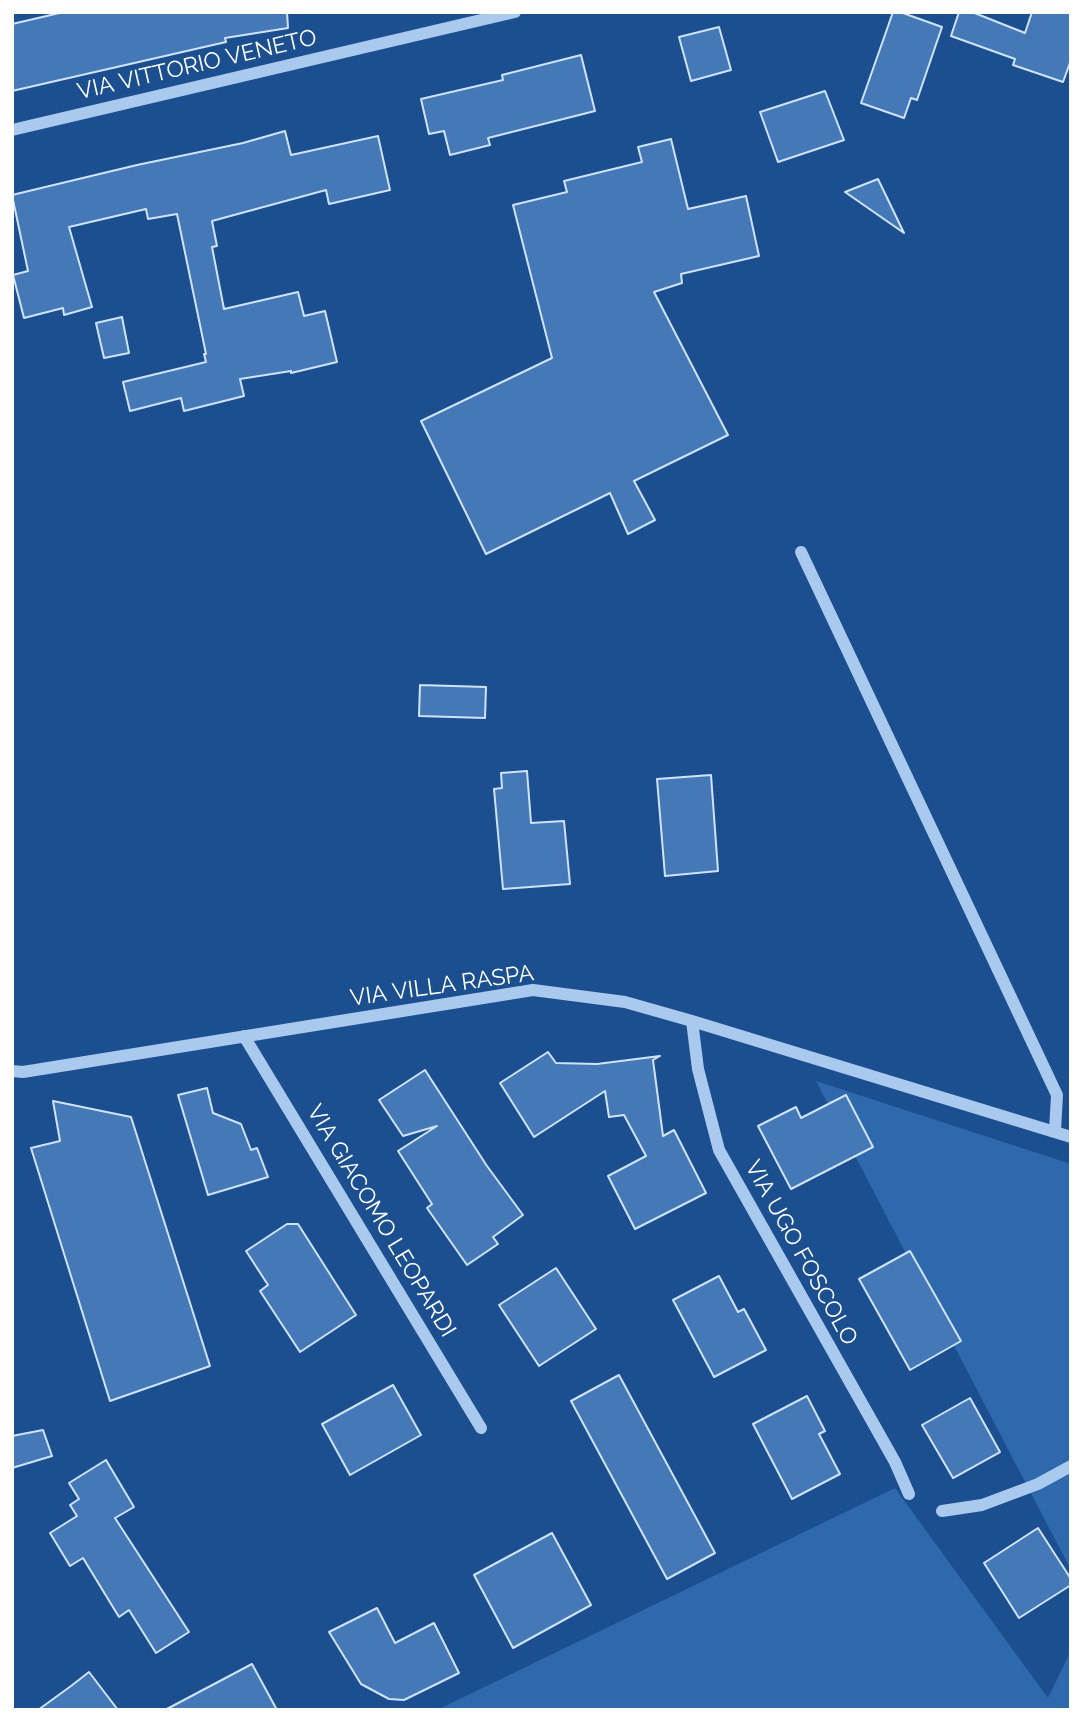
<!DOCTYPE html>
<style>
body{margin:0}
#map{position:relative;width:1083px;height:1722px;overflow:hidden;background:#1b4f8f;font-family:Raleway,sans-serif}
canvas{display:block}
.frame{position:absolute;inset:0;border:14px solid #fff;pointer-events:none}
</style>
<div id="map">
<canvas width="1083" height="1722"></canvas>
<div class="frame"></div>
</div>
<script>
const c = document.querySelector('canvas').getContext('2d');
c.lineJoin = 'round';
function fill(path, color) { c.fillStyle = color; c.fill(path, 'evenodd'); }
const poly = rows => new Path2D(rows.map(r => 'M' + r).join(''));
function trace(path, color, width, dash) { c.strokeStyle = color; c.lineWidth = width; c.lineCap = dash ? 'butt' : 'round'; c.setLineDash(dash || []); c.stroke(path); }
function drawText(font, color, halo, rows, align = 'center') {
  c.font = font + ' Raleway,sans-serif'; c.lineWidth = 7; c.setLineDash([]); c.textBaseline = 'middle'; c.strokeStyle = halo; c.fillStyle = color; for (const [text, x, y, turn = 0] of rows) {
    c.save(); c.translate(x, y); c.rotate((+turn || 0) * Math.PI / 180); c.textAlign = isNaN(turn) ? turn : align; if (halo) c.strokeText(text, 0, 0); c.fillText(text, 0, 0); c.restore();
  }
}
fill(poly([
 [816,1081,1071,1164,1071,1570],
 [895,1488,1048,1698,1071,1650,1071,1710,437,1710]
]), '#2e69ad');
const building = poly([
 [64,12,287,12,288,28,225,38,226,42,12,91,12,24,64,12],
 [893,12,900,12,942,27,917,100,911,98,904,118,861,103,893,12],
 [959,12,972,12,1025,33,1032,12,1071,12,1071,60,1063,82,1013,65,1015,59,951,36,959,12],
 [719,27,731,70,691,81,679,37,719,27],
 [581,55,595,111,488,138,490,145,450,155,444,131,429,134,421,99,503,80,502,75,581,55],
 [825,91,844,140,778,162,760,112,825,91],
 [285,131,291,155,378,136,390,190,329,204,326,190,212,221,217,246,212,247,224,309,298,292,304,316,325,311,337,362,291,373,291,371,240,379,244,396,184,411,181,398,130,411,123,382,206,362,204,354,206,354,177,214,148,219,146,209,69,227,92,307,64,315,63,308,24,318,13,275,28,271,12,195,137,165,243,143,285,131],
 [671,139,688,209,746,196,759,256,681,274,682,283,654,292,728,435,634,481,655,520,628,534,610,493,486,554,421,421,552,358,513,205,567,192,564,181,642,162,638,147,671,139],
 [878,179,904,233,845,192,878,179],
 [122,317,129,353,104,358,96,323,122,317],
 [420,685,486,687,485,718,419,716,420,685],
 [527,771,531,823,564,821,570,884,503,889,494,789,502,788,501,773,527,771],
 [711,775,718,871,665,876,657,779,711,775],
 [548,1052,556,1063,597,1064,660,1056,653,1060,663,1136,674,1130,706,1193,635,1229,608,1176,646,1156,624,1115,609,1117,605,1091,534,1137,500,1083,548,1052],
 [425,1070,487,1166,523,1215,493,1237,498,1244,467,1265,427,1208,432,1204,398,1151,437,1126,403,1136,379,1100,425,1070],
 [207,1088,213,1113,241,1124,251,1150,257,1148,268,1177,208,1195,178,1095,207,1088],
 [846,1095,873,1147,791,1189,758,1126,796,1107,801,1118,846,1095],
 [53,1101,131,1117,210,1366,110,1401,31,1148,60,1141,53,1101],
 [287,1224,298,1224,356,1315,300,1352,260,1291,268,1285,246,1251,287,1224],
 [910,1251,961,1341,910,1370,859,1279,910,1251],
 [556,1268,596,1329,539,1366,499,1305,556,1268],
 [719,1276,738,1312,744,1309,766,1350,714,1377,673,1300,719,1276],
 [619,1375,715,1553,667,1579,571,1401,619,1375],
 [393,1385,421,1435,350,1475,322,1424,393,1385],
 [807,1396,825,1431,819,1434,840,1474,792,1499,753,1424,807,1396],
 [970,1398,1000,1452,953,1478,922,1425,970,1398],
 [43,1430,52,1456,12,1468,12,1436,43,1430],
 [106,1460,134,1507,115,1518,189,1632,156,1653,129,1610,119,1617,83,1558,70,1566,50,1533,77,1516,70,1505,79,1499,69,1483,106,1460],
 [1038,1528,1071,1579,1071,1585,1019,1618,984,1563,1038,1528],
 [552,1533,591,1605,513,1648,474,1575,552,1533],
 [377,1608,395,1643,434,1623,459,1673,404,1700,389,1699,361,1684,329,1632,377,1608],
 [252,1664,277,1710,165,1710,252,1664],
 [89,1672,118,1710,38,1710,71,1686,89,1672]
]);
fill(building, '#4478b7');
trace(building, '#cfe3fa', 2);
trace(poly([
 [12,130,515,12],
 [801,552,1057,1095,1055,1131],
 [692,1021,698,1069,719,1150,895,1462,909,1494],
 [244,1036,481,1428],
 [12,1071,23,1072,533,990,625,1002,692,1021,1071,1137],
 [942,1511,982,1505,1038,1484,1071,1466]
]), '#a9c9ee', 12);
drawText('23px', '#fff', '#1b4f8f', [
 ["VIA VITTORIO VENETO",197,65,-13],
 ["VIA VILLA RASPA",442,986,-8],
 ["VIA GIACOMO LEOPARDI",381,1221,59],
 ["VIA UGO FOSCOLO",801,1253,61]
]);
</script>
